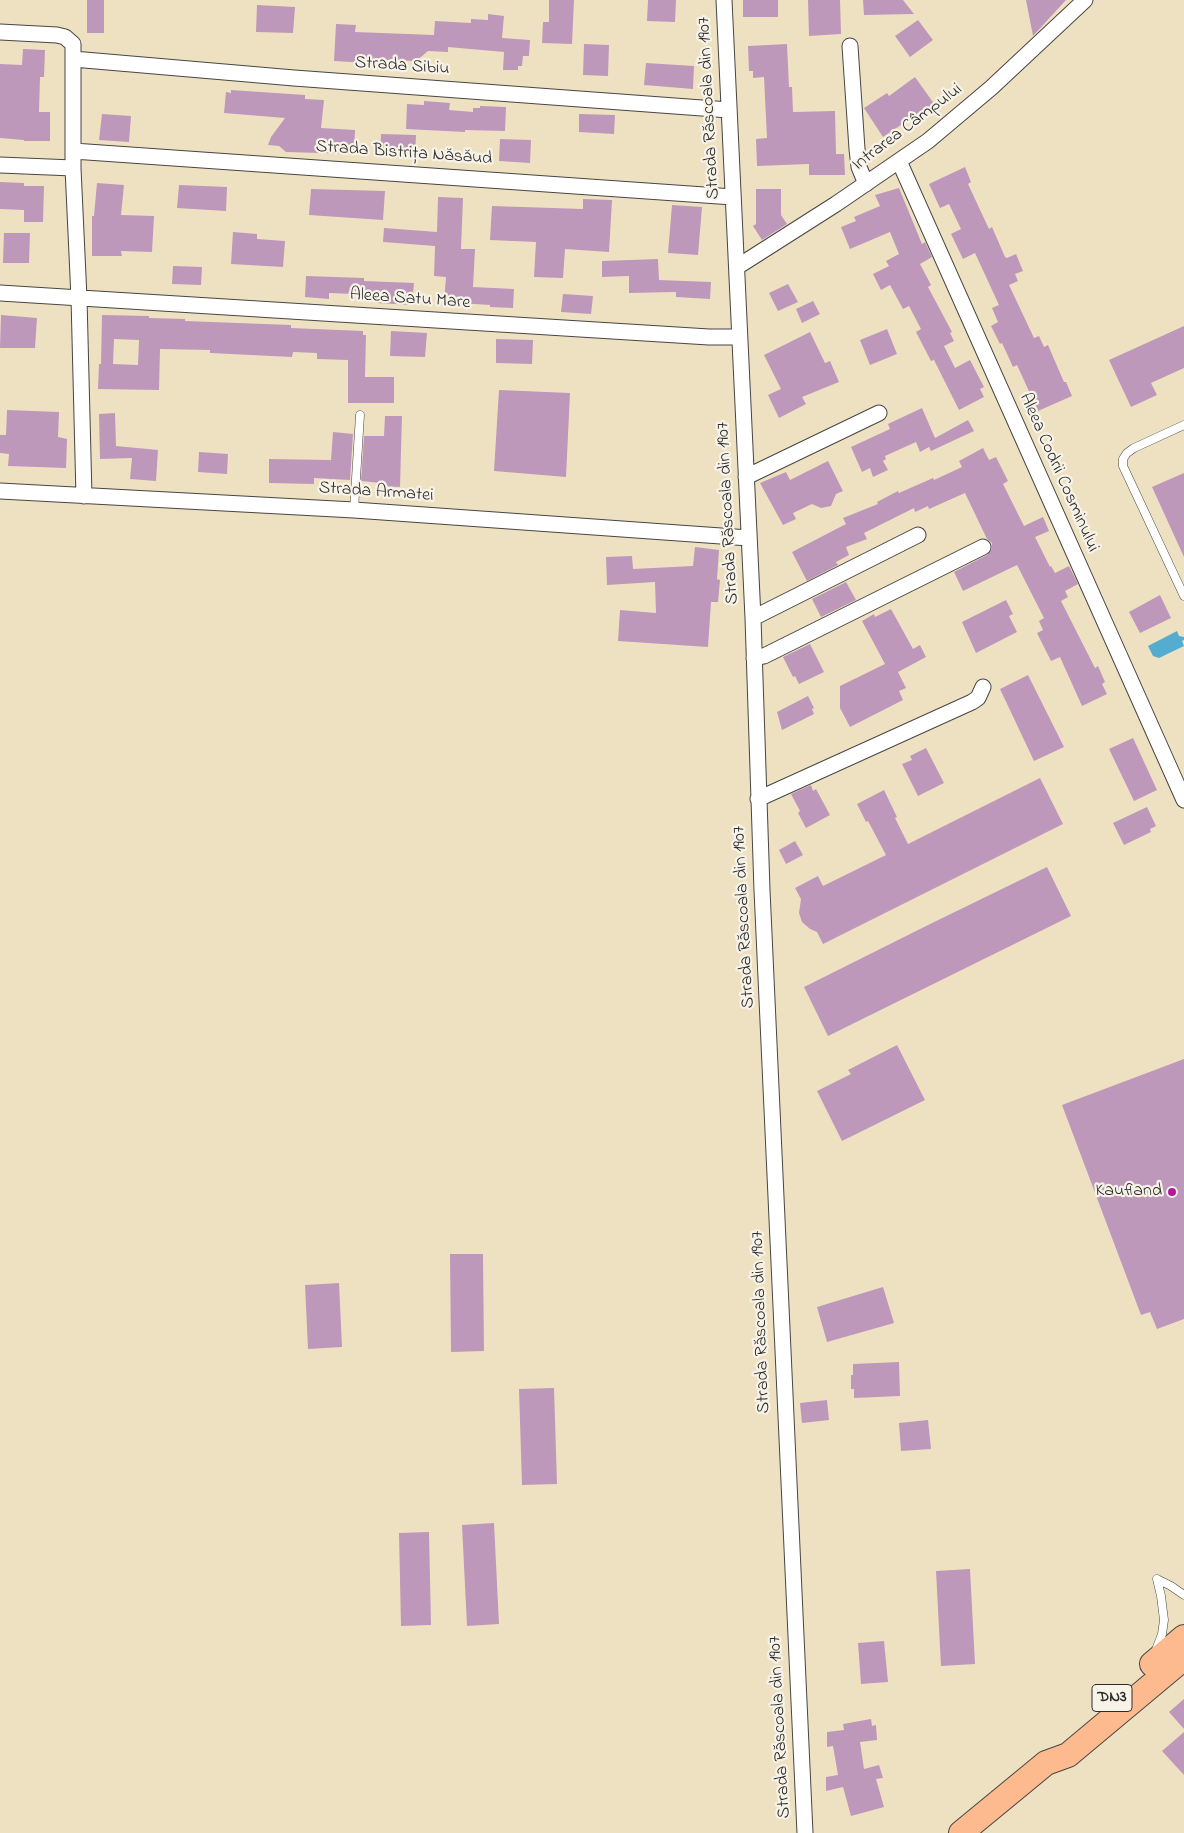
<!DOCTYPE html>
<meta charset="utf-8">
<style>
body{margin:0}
canvas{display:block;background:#eee1c2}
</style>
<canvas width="1184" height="1833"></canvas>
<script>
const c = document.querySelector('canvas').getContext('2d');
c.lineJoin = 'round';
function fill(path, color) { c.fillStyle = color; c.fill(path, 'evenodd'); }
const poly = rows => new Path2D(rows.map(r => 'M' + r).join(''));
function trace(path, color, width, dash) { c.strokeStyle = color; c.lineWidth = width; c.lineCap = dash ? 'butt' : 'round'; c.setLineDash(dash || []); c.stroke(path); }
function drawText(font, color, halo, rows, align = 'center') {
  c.font = font + ' "Indie Flower",sans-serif'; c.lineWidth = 4.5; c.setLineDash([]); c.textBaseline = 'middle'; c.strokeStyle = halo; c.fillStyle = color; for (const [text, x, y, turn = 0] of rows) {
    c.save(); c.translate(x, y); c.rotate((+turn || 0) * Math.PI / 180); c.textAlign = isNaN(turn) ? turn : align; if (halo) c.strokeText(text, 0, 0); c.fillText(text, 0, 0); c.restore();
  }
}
fill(poly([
 [1177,631,1179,636,1184,637,1184,640,1182,641,1184,646,1159,658,1153,656,1148,646]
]), '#54add1');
fill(poly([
 [87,0,104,0,104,33,87,33],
 [549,0,574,0,572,44,542,43,543,22,549,22],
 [648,0,676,0,675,22,647,21],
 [743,0,778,0,778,17,743,17],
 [808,0,840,0,841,34,809,36],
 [863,0,903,0,914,14,864,15],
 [1026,0,1066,0,1033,36],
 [257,5,295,7,293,33,256,32],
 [488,14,504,16,502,38,530,40,529,56,523,56,522,66,518,66,518,70,503,70,504,52,448,47,448,52,428,51,416,61,386,60,386,64,334,61,336,24,356,25,355,32,434,35,435,21,471,23,471,19,488,20],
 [918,20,933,40,910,57,895,36],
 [584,44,609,45,608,76,583,75],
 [787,44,789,87,792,87,793,112,835,111,836,154,844,154,845,175,809,175,809,164,757,166,756,139,767,138,764,77,753,78,753,71,749,71,748,46],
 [23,49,45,50,44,77,40,77,39,112,50,112,50,141,24,141,24,140,0,138,0,64,22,65],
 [646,63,694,66,693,89,644,85],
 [915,77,935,105,915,120,913,117,883,137,864,108,887,93,889,96],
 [231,90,305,95,305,99,324,100,321,128,355,130,354,154,286,152,279,146,268,145,271,137,285,118,224,113,226,92,231,93],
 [424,101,450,103,449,110,473,112,473,108,480,108,480,106,506,107,505,131,465,130,465,132,406,129,407,104,424,105],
 [102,114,131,116,129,142,99,140],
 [579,114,615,115,614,134,579,132],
 [381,134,416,135,415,158,380,157],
 [500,139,531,140,530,163,499,161],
 [965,167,971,182,968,184,989,229,992,227,1005,257,1007,258,1016,254,1023,271,1015,274,1018,281,1009,285,1034,338,1039,336,1044,347,1048,345,1064,382,1066,382,1072,396,1038,411,1017,365,1013,367,1002,343,1000,344,991,326,998,322,992,308,999,305,975,253,963,259,951,234,961,229,949,204,940,208,929,184],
 [0,182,24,183,24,186,44,186,43,222,24,222,24,210,0,209],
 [97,183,124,185,121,215,154,216,152,252,121,251,122,256,92,256,92,216,94,216],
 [179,185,227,187,226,211,177,208],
 [899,188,922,244,925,242,932,257,920,264,931,285,928,287,952,332,950,333,954,341,944,346,955,368,970,360,984,387,980,389,984,397,959,410,934,360,931,361,916,332,921,329,909,306,903,309,890,285,881,290,873,274,889,266,886,261,899,254,890,232,850,249,841,227,856,221,854,217,880,206,875,195],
 [311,189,385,191,383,220,309,215],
 [756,189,781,189,781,215,787,224,762,240,753,226,756,224],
 [438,197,463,198,461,249,475,249,473,287,514,289,513,308,490,307,490,305,444,302,446,277,434,276,435,246,383,242,384,228,437,232],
 [583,199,612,200,609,252,565,249,563,278,534,277,536,242,490,240,492,206,583,209],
 [672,205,702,207,698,255,668,253],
 [233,232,257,234,257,239,285,241,283,267,231,264],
 [4,233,30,233,29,263,3,263],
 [658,259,659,280,711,282,710,299,676,297,676,292,629,293,629,276,602,277,602,261],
 [173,266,202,267,201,285,172,284],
 [306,276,364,278,364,281,414,283,412,305,377,303,377,295,329,293,329,299,305,297],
 [788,284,798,302,778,311,769,293],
 [563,294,593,296,591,314,561,312],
 [813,301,820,314,802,323,796,309],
 [1,315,37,318,35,348,0,348],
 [102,315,149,316,149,318,185,319,185,321,291,325,291,328,363,331,363,335,366,335,365,377,394,377,394,403,348,403,348,360,317,359,317,353,293,352,292,357,210,353,210,350,160,349,159,390,98,389,99,364,101,364],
 [114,339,139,340,138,365,113,364],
 [1184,326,1184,368,1151,383,1157,395,1131,407,1109,360],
 [887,329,897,354,870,365,860,340],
 [391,331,427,333,425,357,390,356],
 [810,332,825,363,830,361,839,382,802,397,806,404,779,418,768,395,781,389,764,355],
 [496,339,533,340,532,364,496,363],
 [499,390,570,393,566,477,494,471],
 [922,408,935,438,968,420,974,431,931,451,929,447,920,452,916,442,885,456,886,459,883,461,888,470,873,477,870,468,862,472,851,447,890,429,888,424],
 [7,410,59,412,58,437,67,439,66,468,8,466,9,454,0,453,0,435,6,435],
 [115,413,116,446,158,450,156,481,130,479,132,458,100,459,99,414],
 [385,416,402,416,400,487,381,486,381,483,361,481,364,436,384,436],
 [333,432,353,434,350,480,314,478,314,484,269,483,269,459,331,460],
 [983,448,989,460,996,457,1008,481,1003,484,1024,526,1043,517,1049,531,1035,537,1050,567,1051,566,1055,573,1069,566,1078,584,1065,591,1068,597,1061,601,1095,668,1098,666,1105,682,1102,684,1107,694,1082,706,1060,657,1051,661,1037,633,1043,630,1039,621,1044,618,1017,565,963,591,954,572,987,555,992,549,992,543,987,539,965,493,929,509,928,506,915,512,914,508,864,533,867,539,846,547,849,555,836,562,838,565,807,581,792,552,846,524,843,518,878,504,877,502,898,491,899,493,933,478,934,480,962,467,959,461],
 [199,452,228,454,227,474,198,472],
 [828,461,843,491,836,494,831,506,821,508,812,504,793,513,796,519,783,525,760,483,786,472,790,480],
 [1184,473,1184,557,1152,487],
 [695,547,719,550,717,579,720,580,718,602,711,602,708,647,618,641,620,610,656,613,655,582,607,585,606,557,632,556,633,569,693,566],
 [846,582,856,600,821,617,812,599],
 [1160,595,1171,618,1140,633,1129,612],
 [1006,600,1013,614,1009,616,1017,632,976,653,962,622],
 [891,609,913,649,920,645,926,657,898,672,906,688,899,691,903,700,850,727,840,708,840,686,885,664,862,621,874,614,875,617],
 [810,644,824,672,799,684,795,676,793,677,783,657],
 [1028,675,1064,747,1034,761,1000,689],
 [808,696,814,708,812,709,814,714,782,730,777,712],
 [1133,738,1157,790,1134,801,1109,749],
 [926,748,944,783,918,796,902,764,912,760,910,756],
 [1040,778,1063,824,823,944,817,932,810,929,802,922,799,913,801,899,795,888,818,876,823,886,886,855,868,821,866,822,857,804,884,790,897,817,895,818,908,844],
 [811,785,813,791,816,789,830,815,806,828,798,813,800,811,791,794],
 [1147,807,1156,826,1150,829,1151,832,1124,845,1113,823],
 [795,841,803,855,786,864,779,850],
 [1047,867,1071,916,828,1036,804,987,926,926],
 [897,1045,925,1100,842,1141,817,1091,851,1074,848,1070],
 [1184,1059,1184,1319,1157,1329,1150,1312,1141,1315,1062,1105],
 [450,1254,483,1254,484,1351,451,1352],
 [339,1283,342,1347,308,1349,305,1285],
 [883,1287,894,1323,827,1342,817,1307],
 [899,1362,900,1396,854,1398,854,1389,851,1389,851,1375,853,1375,853,1364],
 [554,1388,557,1484,522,1485,519,1389],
 [827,1400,829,1420,802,1423,800,1403],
 [928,1420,931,1449,901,1451,899,1423],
 [494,1523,499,1624,467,1626,462,1525],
 [429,1532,431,1625,401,1626,399,1533],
 [970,1569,975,1664,941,1666,936,1571],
 [884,1641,888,1682,861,1684,858,1643],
 [1184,1699,1184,1729,1169,1712],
 [871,1719,872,1726,876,1725,877,1740,860,1742,864,1769,879,1765,883,1778,876,1779,884,1807,851,1816,843,1787,826,1791,826,1777,838,1775,833,1746,827,1747,827,1732,844,1730,843,1724],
 [1184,1732,1184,1775,1162,1751]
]), '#be98bb');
const lane = poly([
 [1184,425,1134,448,1127,453,1123,459,1123,466,1184,596],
 [354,510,360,415],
 [1157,1579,1171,1586,1184,1595],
 [1156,1650,1162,1634,1164,1620,1161,1596,1157,1579]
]);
const street = poly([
 [724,0,753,618,762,890,805,1833],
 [0,32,57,35,65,37,73,44,73,168,79,298,84,496],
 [850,46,857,149,859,167,866,184],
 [73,59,294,78,729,110],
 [73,151,733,197],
 [899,161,1184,800],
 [0,165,73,168],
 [737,267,836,204,928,141,991,88,1085,0],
 [0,293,709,337,739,337],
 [746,477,879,413],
 [0,491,354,510,749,538],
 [753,618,918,535],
 [754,658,764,656,983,547],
 [758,799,972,702,978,698,983,687]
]);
const primary = poly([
 [1152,1664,1184,1637],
 [961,1833,1046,1763,1068,1755,1184,1658]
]);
trace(lane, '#484642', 9);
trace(street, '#484642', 17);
trace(primary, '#484642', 26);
trace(lane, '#fff', 8);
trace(street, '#fff', 15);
trace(primary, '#fcba8e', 24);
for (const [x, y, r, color] of [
 [1172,1192,5,"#b5179e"]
]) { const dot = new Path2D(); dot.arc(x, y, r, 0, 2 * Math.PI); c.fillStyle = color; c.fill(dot); trace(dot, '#f7f3e8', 2); }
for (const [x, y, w] of [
 [1112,1698,40]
]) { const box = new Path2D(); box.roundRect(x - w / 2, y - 13.5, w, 27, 4); c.fillStyle = '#f7f3e8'; c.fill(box); trace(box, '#2b2b2b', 1); }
drawText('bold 16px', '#2b2b2b', null, [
 ["DN3",1112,1698]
]);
drawText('18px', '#2b2b2b', '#f7f3e8', [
 ["Strada Sibiu",402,67,4],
 ["Strada Răscoala din 1907",710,108,-93],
 ["Intrarea Câmpului",908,128,-37],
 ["Strada Bistrița Năsăud",404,154,4],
 ["Aleea Satu Mare",410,300,4],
 ["Aleea Codrii Cosminului",1058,473,66],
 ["Strada Armatei",376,493,4],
 ["Strada Răscoala din 1907",729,513,-93],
 ["Strada Răscoala din 1907",745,917,-93],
 ["Strada Răscoala din 1907",762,1322,-92],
 ["Strada Răscoala din 1907",781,1727,-93]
]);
drawText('18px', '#2b2b2b', '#f7f3e8', [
 ["Kaufland",1162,1192]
], 'right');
</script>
